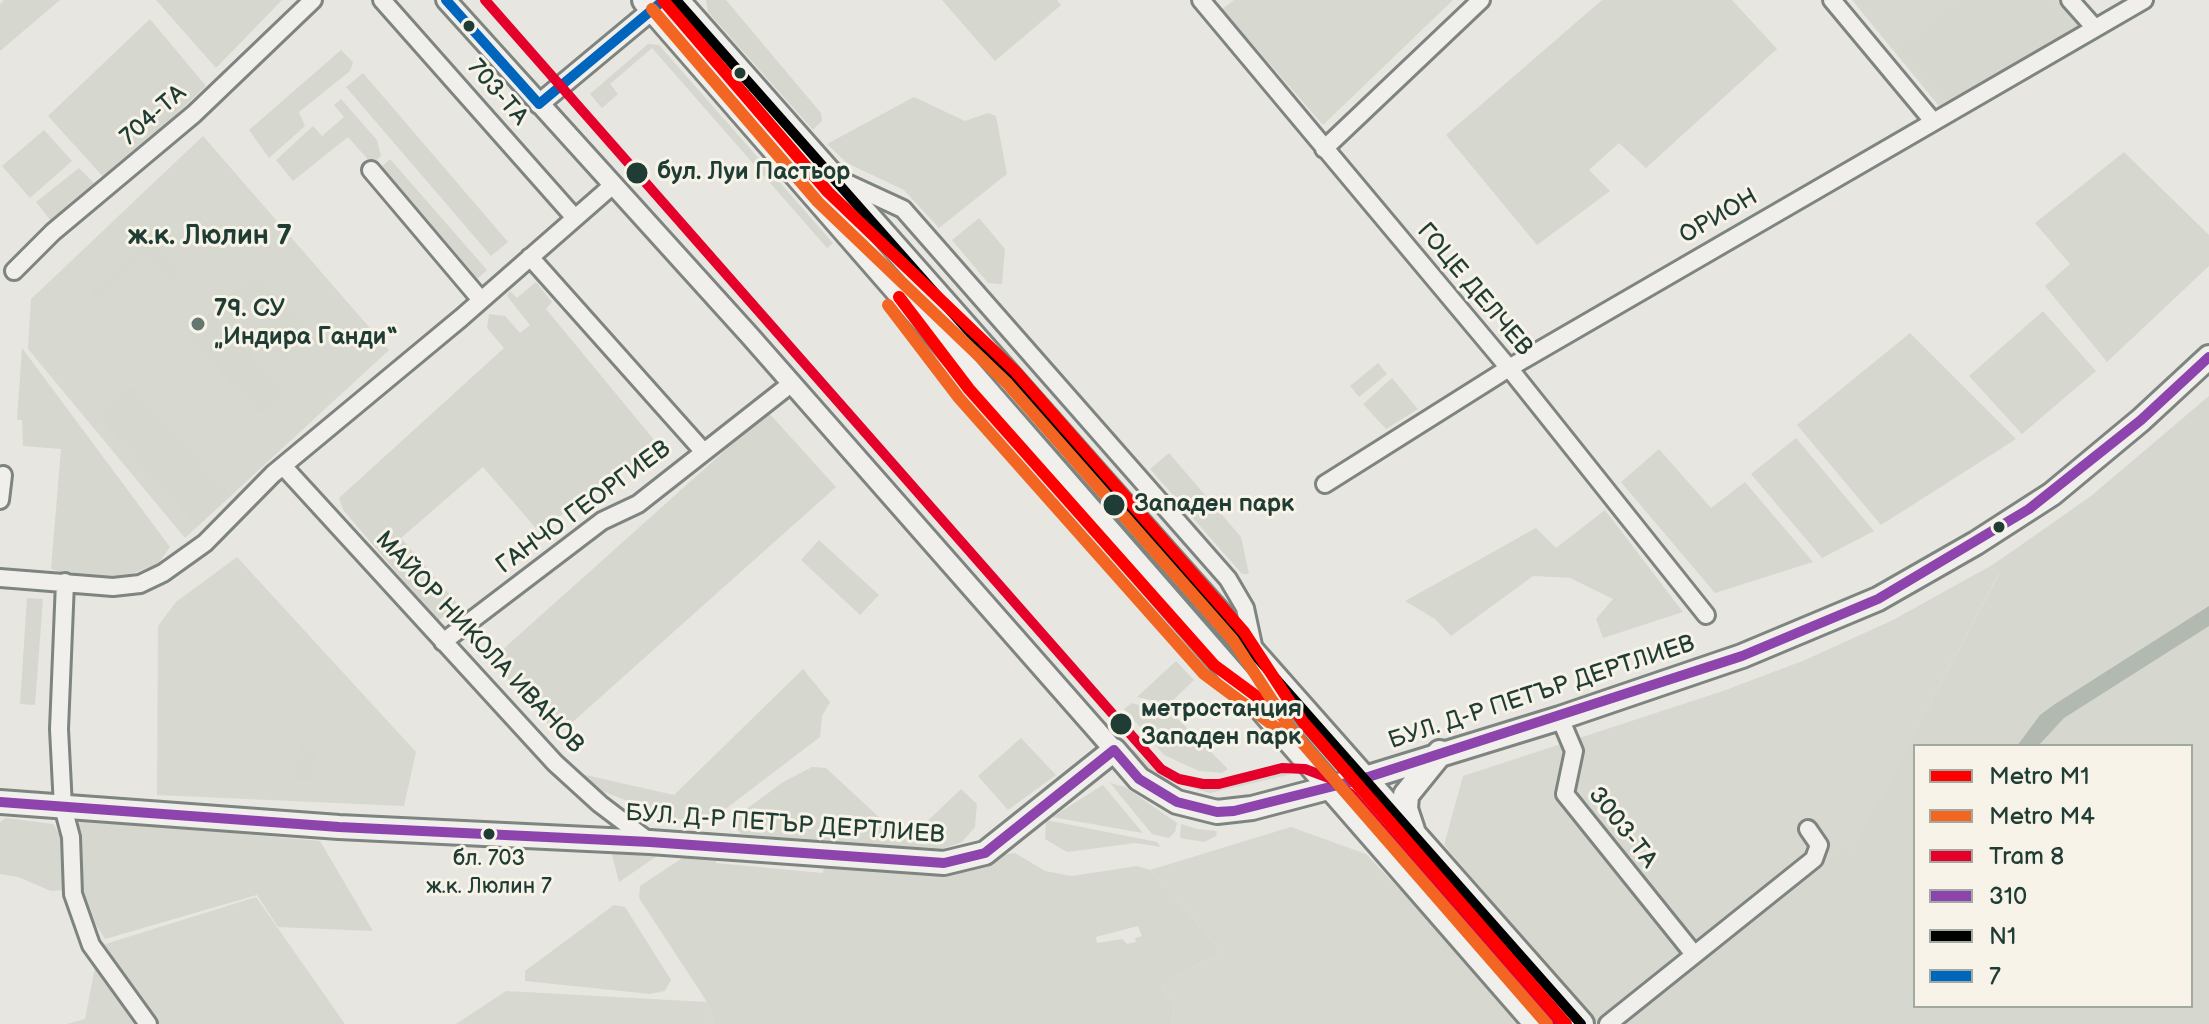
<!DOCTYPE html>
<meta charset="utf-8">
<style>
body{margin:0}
#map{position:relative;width:2209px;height:1024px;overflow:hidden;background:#e7e6e0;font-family:"Balsamiq Sans",sans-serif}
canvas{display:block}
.legend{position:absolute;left:1913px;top:744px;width:280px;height:264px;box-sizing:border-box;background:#f7f3e8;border:2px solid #a1aaa0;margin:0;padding:10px 14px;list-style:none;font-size:24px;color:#1f3d34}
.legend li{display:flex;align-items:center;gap:16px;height:40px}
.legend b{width:40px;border:2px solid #a1aaa0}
</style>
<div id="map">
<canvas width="2209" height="1024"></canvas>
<ul class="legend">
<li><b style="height:10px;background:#f00"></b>Metro M1</li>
<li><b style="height:10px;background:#f26522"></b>Metro M4</li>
<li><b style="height:10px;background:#e4002b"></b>Tram 8</li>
<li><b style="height:10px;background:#8e44ad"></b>310</li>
<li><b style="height:10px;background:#000"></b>N1</li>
<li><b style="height:10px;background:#0065bd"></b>7</li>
</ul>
</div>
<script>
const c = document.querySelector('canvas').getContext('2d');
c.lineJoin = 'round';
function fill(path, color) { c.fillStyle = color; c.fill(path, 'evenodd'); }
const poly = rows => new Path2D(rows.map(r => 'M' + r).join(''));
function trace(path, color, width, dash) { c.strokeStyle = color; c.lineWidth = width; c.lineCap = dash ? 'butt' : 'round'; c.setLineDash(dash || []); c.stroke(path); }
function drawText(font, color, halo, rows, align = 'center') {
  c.font = font + ' "Balsamiq Sans",sans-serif'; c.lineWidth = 6; c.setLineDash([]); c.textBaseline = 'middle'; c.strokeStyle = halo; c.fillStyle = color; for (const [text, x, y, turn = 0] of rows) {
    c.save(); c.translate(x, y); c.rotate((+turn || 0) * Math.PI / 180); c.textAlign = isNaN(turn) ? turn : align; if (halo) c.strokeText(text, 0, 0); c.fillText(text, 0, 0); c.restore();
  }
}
fill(poly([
 [1234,0,1453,0,1323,125,1222,9],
 [1852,0,2060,0,2081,26,1939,106],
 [203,136,389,350,185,538,28,349,31,299],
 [237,557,416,752,404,806,157,795,158,626,176,602],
 [1994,564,1999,573,1851,854,1843,847,1620,1023,1598,1024,1444,845,1463,776,1723,691,1805,660,1893,620],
 [1291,827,1366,854,1528,1024,1172,1024,1174,1005,1161,986,1221,951,1150,870],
 [256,897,345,1024,67,1024,85,1019,99,946],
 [506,991,707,1002,714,1024,456,1024]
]), '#d7d9d0');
fill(poly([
 [4,0,60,0,0,51,0,4],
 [156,0,282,0,216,68],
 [706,0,726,0,821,113,822,121,813,130,708,12],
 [942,0,1057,0,1061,5,995,61],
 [1602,0,1732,0,1777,49,1646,168,1619,143,1589,170,1610,191,1537,245,1446,135],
 [1959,0,2050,0,2075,28,1951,101,1896,50],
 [150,19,206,86,107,181,48,116],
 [648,44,659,45,833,243,827,248,652,48,610,84,618,94,602,108,590,94],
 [341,50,353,62,350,71,299,112,305,126,269,158,249,130],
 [363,73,508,242,491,256,346,87],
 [914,97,965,121,988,113,996,116,1007,174,939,228,904,190,847,163,827,144],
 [341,99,377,140,381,156,372,164,348,137,293,181,276,160,313,126,322,136,344,117,334,105],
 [44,130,72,161,30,198,2,166],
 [2124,152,2209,235,2209,266,2107,362,2045,286,2070,264,2035,223],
 [390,159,487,270,475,281,378,170],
 [79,168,99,188,54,225,36,202],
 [979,218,1005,249,1002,284,988,283,952,240],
 [151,240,180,272,171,280,147,253,95,299,90,293],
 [256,272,311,334,280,362,224,300],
 [536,282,552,302,546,309,660,447,625,471,620,466,540,533,483,467,401,538,458,604,438,621,344,511,339,498,504,348,487,328,489,314,505,316,520,333,530,325,507,296,510,291,517,298],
 [2043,311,2096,371,2022,434,1969,376],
 [211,313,283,392,260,414,187,334],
 [1910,333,2016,439,1881,525,1797,425],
 [22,348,170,547,158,564,117,579,72,576,51,569,61,449,23,446,22,420,17,420],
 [1378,363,1387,374,1359,397,1350,386],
 [1392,378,1418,409,1386,429,1363,404],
 [132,386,231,496,197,526,98,416],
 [2209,396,2209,1024,1619,1024,1844,846,1851,853,1999,574,1994,564,2091,496],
 [1915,746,2191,746,2191,1006,1915,1006],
 [768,412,836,487,558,735,491,660],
 [1796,438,1874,531,1822,558,1751,474],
 [1659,449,1711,508,1745,482,1813,562,1715,593,1621,482],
 [1169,453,1241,537,1249,574,1242,574,1150,469],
 [1605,510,1683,612,1603,638,1596,619,1613,599,1570,578,1533,576,1451,636,1435,619,1405,601,1536,528,1556,548],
 [819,540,879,595,860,615,801,560],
 [27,598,43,599,35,705,20,704],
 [1176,661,1194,680,1169,704,1137,697],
 [803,669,830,702,822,716,820,737,711,820,673,819,602,791,581,774,674,795],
 [1132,703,1173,714,1228,769,1222,773,1199,771,1164,755,1124,709],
 [1021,738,1056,775,1008,810,978,776],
 [299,745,315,746,312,781,295,780],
 [1133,749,1159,774,1199,786,1226,785,1277,772,1292,774,1210,793,1158,778,1142,766,1130,752],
 [812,767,826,768,895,832,914,834,961,789,977,804,975,827,962,842,937,851,741,834,735,826,737,816,783,782],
 [1110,783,1125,787,1177,823,1175,832,1169,838,1152,834],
 [1103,785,1143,833,1052,817],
 [6,818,53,824,64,841,68,890,51,891,18,877,0,874,0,822],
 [81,819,320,841,373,931,278,927,257,895,105,939,77,895,74,836],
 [1046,820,1157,842,1161,847,1136,843,1067,852,1045,839],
 [1181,824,1197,829,1217,831,1216,836,1204,842,1180,838],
 [610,847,660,854,619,882],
 [698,853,716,854,716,863,823,873,824,864,929,873,976,868,1002,855,1015,853,1045,871,1072,876,1137,866,1150,870,1221,951,1161,986,1174,1005,1172,1024,714,1024,707,1002,639,898,640,886,684,857],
 [1138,926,1142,936,1135,938,1136,942,1127,944,1122,939,1097,943,1096,937],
 [614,905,625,907,671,980,665,991,650,994,525,981,525,971]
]), '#d6d8cf');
fill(poly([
 [2209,606,2209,626,2064,718,2038,746,2017,746,2040,715,2055,704]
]), '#b2b9b0');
const minor = poly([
 [382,0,575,218],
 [1201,0,1509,368,1706,615],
 [1832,0,1932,120],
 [2070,0,2094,27],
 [1324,149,1481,0],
 [371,170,481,300],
 [838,179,903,209,1228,579,1245,608,1254,650],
 [530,257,703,451],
 [14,271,53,232,194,114,313,0],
 [283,466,555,763,600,804,650,842],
 [1325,484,1509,368,2144,0],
 [0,500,3,475],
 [0,578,113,587,140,584,163,573,205,543,273,474,461,318,613,185],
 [65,582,59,729,63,807,71,837,73,894,91,945,148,1024],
 [443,642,602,521,638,504,792,383],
 [1560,718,1574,751,1565,794,1693,953],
 [1608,1024,1814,859,1819,845,1808,829]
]);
const tertiary = poly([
 [446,0,750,336,1114,750],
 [539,104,664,0]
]);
const secondary = poly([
 [0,802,339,827,650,842,944,863,985,853,1114,750,1139,779,1177,802,1217,812,1252,808,1362,779,1560,718,1742,656,1878,599,1976,543,2052,494,2141,420,2209,357]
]);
const primary = poly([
 [645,0,1537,1024],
 [676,0,1581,1024],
 [1412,830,1405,809,1406,795,1440,753]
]);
trace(minor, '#7e847f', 22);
trace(tertiary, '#7e847f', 24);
trace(secondary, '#7e847f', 28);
trace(primary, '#7e847f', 30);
trace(minor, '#f0efeb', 16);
trace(tertiary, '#f0efeb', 18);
trace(secondary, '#f0efeb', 22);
trace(primary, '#f0efeb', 24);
trace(poly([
 [1114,750,1139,779,1177,802,1217,812,1234,811,1362,779,1742,656,1878,599,2029,509,2141,420,2209,357],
 [0,802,339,827,650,842,944,863,985,853,1114,750]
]), '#8e44ad', 10);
trace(poly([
 [676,0,1581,1024]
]), '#000', 10);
trace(poly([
 [446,0,539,104],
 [539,104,664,0]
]), '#0065bd', 10);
trace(poly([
 [485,0,1161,769,1179,779,1203,784,1219,784,1282,768,1305,769,1329,778,1351,794,1554,1024]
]), '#e4002b', 10);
trace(poly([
 [663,0,828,192,1016,372,1244,632,1303,722,1566,1024],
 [899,297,969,389,1214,665,1286,718]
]), '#f00', 12);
trace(poly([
 [652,9,818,202,1006,382,1233,640,1292,731,1547,1024],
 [888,305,959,398,1204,674,1278,729]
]), '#f26522', 12);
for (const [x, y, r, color] of [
 [469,26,7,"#1f3d34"],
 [740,73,7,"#1f3d34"],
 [637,173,12,"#1f3d34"],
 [198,324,8,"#657870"],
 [1114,505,12,"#1f3d34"],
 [1999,527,7,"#1f3d34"],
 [1121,724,12,"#1f3d34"],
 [489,834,7,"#1f3d34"]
]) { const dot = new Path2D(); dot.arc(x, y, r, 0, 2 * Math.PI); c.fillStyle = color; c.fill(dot); trace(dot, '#f7f3e8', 3); }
drawText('22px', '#1f3d34', '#f7f3e8', [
 ["бл. 703",489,859],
 ["ж.к. Люлин 7",489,887]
]);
drawText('24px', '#1f3d34', '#f7f3e8', [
 ["703-ТА",497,93,49],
 ["704-ТА",154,116,-41],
 ["ОРИОН",1719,217,-30],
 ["ГОЦЕ ДЕЛЧЕВ",1474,290,50],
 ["ГАНЧО ГЕОРГИЕВ",584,508,-36],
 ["МАЙОР НИКОЛА ИВАНОВ",479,643,47],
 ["БУЛ. Д-Р ПЕТЪР ДЕРТЛИЕВ",1542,693,-18],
 ["БУЛ. Д-Р ПЕТЪР ДЕРТЛИЕВ",785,825,4],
 ["3003-ТА",1622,828,52]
]);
drawText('bold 24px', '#1f3d34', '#f7f3e8', [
 ["бул. Луи Пастьор",657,173],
 ["Западен парк",1134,505],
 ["метростанция",1141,710],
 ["Западен парк",1141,738]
], 'left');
drawText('bold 24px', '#1f3d34', '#f7f3e8', [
 ["79. СУ",214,310],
 ["„Индира Ганди“",214,338]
], 'left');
drawText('bold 28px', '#1f3d34', '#f7f3e8', [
 ["ж.к. Люлин 7",210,237]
]);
</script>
